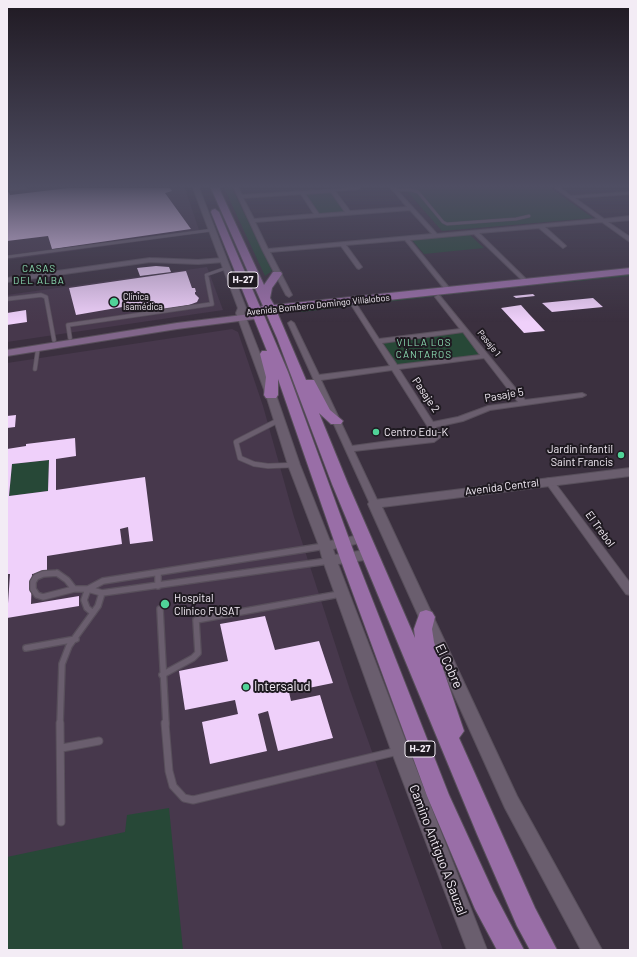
<!DOCTYPE html>
<meta charset="utf-8">
<style>
body{margin:0}
#map{position:relative;width:637px;height:957px;overflow:hidden;background:#3b303f;font-family:Barlow,sans-serif}
canvas{display:block}
.frame{position:absolute;inset:0;border:8px solid #f3ecf5;pointer-events:none}
</style>
<div id="map">
<canvas width="637" height="957"></canvas>
<div class="frame"></div>
</div>
<script>
const c = document.querySelector('canvas').getContext('2d');
c.lineJoin = 'round';
function fill(path, color) { c.fillStyle = color; c.fill(path, 'evenodd'); }
const poly = rows => new Path2D(rows.map(r => 'M' + r).join(''));
function trace(path, color, width, dash) { c.strokeStyle = color; c.lineWidth = width; c.lineCap = dash ? 'butt' : 'round'; c.setLineDash(dash || []); c.stroke(path); }
function drawText(font, color, halo, rows, align = 'center') {
  c.font = font + ' Barlow,sans-serif'; c.lineWidth = 4; c.setLineDash([]); c.textBaseline = 'middle'; c.strokeStyle = halo; c.fillStyle = color; for (const [text, x, y, turn = 0] of rows) {
    c.save(); c.translate(x, y); c.rotate((+turn || 0) * Math.PI / 180); c.textAlign = isNaN(turn) ? turn : align; if (halo) c.strokeText(text, 0, 0); c.fillText(text, 0, 0); c.restore();
  }
}
fill(poly([
 [7,188,185,188,200,233,7,260],
 [207,267,223,310,7,342,7,295],
 [232,329,238,332,263,406,294,517,350,690,443,950,7,950,7,363]
]), '#47384c');
fill(poly([
 [224,188,232,188,272,271,265,276],
 [404,188,551,188,593,218,442,231],
 [331,190,347,212,320,215,304,192],
 [469,234,484,248,424,254,411,239],
 [630,271,630,276,497,289,301,312,303,310,455,291],
 [463,331,483,356,398,366,382,341],
 [49,460,48,491,9,496,12,464],
 [169,808,183,950,7,950,7,857,125,832,127,815]
]), '#274837');
fill(poly([
 [69,188,170,188,172,191,165,193,191,229,52,249,48,236,7,241,7,193,9,192,10,195],
 [156,266,169,267,171,272,140,276,137,268],
 [186,271,192,288,195,288,196,292,195,292,195,294,199,298,197,302,189,305,154,311,151,302,76,315,69,288],
 [533,294,535,296,516,298,513,296],
 [593,298,603,307,552,312,542,303],
 [521,305,529,314,545,331,524,333,501,308],
 [26,310,27,322,7,325,7,313],
 [16,415,15,427,7,428,7,416],
 [75,438,76,456,56,459,56,490,145,477,153,541,130,544,128,527,120,529,122,544,47,556,47,572,32,574,31,604,79,596,79,606,7,618,10,574,7,574,7,449,26,446,26,444],
 [49,460,48,491,9,496,12,464],
 [265,616,275,650,319,641,333,683,289,692,291,701,320,695,333,738,278,751,268,711,258,714,267,751,210,764,202,722,238,714,235,700,185,710,179,671,228,661,220,624]
]), '#efd0fa');
const serviceFar4 = poly([
 [7,190,25,188],
 [395,190,411,190,418,192,443,222,447,224,516,219,529,216],
 [7,257,212,230],
 [207,279,206,275,226,268]
]);
const serviceFar3 = poly([
 [7,299,41,295,46,297,54,340],
 [70,338,68,325,212,304,207,278],
 [35,369,38,348]
]);
const serviceFar2 = poly([
 [279,420,236,442,240,458,254,464,268,466,293,465]
]);
const serviceFar1 = poly([
 [57,573,67,580,74,589,43,597,37,595,33,589,33,582,36,577,43,574,57,573],
 [158,573,158,586],
 [74,589,88,589,102,593,328,561],
 [160,609,166,724],
 [93,613,87,608,84,600,88,589,103,581,325,546],
 [26,648,76,639],
 [162,675,193,658,198,653,196,620,340,594],
 [60,724,62,664,69,646,98,606,102,593]
]);
const service = poly([
 [60,723,61,822],
 [165,723,169,771,173,786,184,798,193,800,398,751],
 [62,748,99,741]
]);
const minor = poly([
 [234,188,238,188,242,195,360,188,358,189,335,191,350,211,407,207,391,188,395,188,437,234,598,219,555,188,560,188,571,196,630,192,630,194,575,198,604,219,630,216,630,220,608,222,630,237,630,242,602,222,545,227,565,245,566,246,563,248,539,228,479,233,528,281,528,283,526,284,474,234,410,240,451,290,451,292,449,293,447,292,405,240,346,245,362,267,359,269,357,268,341,246,270,252,292,295,289,297,286,295,263,251,234,188],
 [331,192,345,212,319,214,305,194,331,192],
 [301,194,314,214,254,219,243,198,301,194],
 [410,210,432,234,268,249,255,222,410,210],
 [150,258,198,260,223,258,226,260,223,262,198,264,150,262,7,282,7,278,150,258],
 [438,295,440,296,525,400,582,393,586,395,582,397,490,410,463,421,436,427,442,436,434,442,354,451,379,504,374,507,371,506,288,323,291,321,294,323,319,375,390,366,352,306,357,305,379,339,460,329,435,297,438,295],
 [463,332,480,355,397,365,382,343,463,332],
 [484,358,518,402,488,406,458,417,433,422,399,369,484,358],
 [392,370,433,435,352,446,321,380,392,370],
 [549,478,552,479,630,583,630,595,626,594,546,483,544,481,546,479,549,478]
]);
const tertiary = poly([
 [193,188,199,188,246,308,244,313,276,395,300,465,330,541,364,534,369,535,371,538,369,541,333,549,335,555,371,549,376,551,378,554,376,557,371,559,338,564,409,750,487,950,467,950,391,750,323,561,319,546,288,465,266,395,236,313,238,308,193,188],
 [630,468,630,476,382,507,517,796,602,950,581,950,505,808,368,504,370,501,374,500,630,468]
]);
const secondary = poly([
 [259,313,264,316,262,318,177,329,7,356,7,350,177,323,259,313]
]);
const primary = poly([
 [211,188,219,188,264,285,273,272,281,272,282,274,272,288,270,298,274,305,630,268,630,274,277,312,306,380,314,380,330,410,343,421,341,424,331,424,319,413,348,484,415,638,414,629,420,612,426,610,432,612,435,617,432,629,434,642,464,731,459,738,535,908,557,950,530,950,517,926,477,834,332,484,277,338,266,313,263,313,288,372,356,558,449,795,493,891,524,950,497,950,475,909,427,796,340,558,278,379,278,395,276,398,266,398,264,395,266,377,260,354,262,351,267,351,211,212,212,210,215,209,219,212,260,307,263,306,211,188]
]);
trace(serviceFar4, '#584f5b', 3.5);
trace(serviceFar3, '#584f5b', 5);
trace(serviceFar2, '#584f5b', 6);
trace(serviceFar1, '#584f5b', 8);
trace(service, '#584f5b', 9);
trace(minor, '#584f5b', 2);
trace(tertiary, '#584f5b', 2);
trace(secondary, '#584f5b', 2);
trace(primary, '#584f5b', 2);
trace(serviceFar4, '#6a5e6e', 2.5);
trace(serviceFar3, '#6a5e6e', 3.5);
trace(serviceFar2, '#6a5e6e', 4.5);
trace(serviceFar1, '#6a5e6e', 5.5);
trace(service, '#6a5e6e', 7);
fill(minor, '#6a5e6e');
fill(tertiary, '#6a5e6e');
fill(secondary, '#81668a');
fill(primary, '#996ea7');
const sky = c.createLinearGradient(0, 0, 0, 322);
sky.addColorStop(0, '#201a23');
sky.addColorStop(0.58, '#4f4e63');
sky.addColorStop(1, '#4f4e6300');
c.fillStyle = sky;
c.fillRect(0, 0, 637, 322);
for (const [x, y, r, color] of [
 [114,302,5,"#50d398"],
 [376,432,4,"#50d398"],
 [621,455,4,"#50d398"],
 [165,604,5,"#50d398"],
 [246,687,4,"#50d398"]
]) { const dot = new Path2D(); dot.arc(x, y, r, 0, 2 * Math.PI); c.fillStyle = color; c.fill(dot); trace(dot, '#1f1a21', 1.5); }
drawText('9px', '#f3ecf5', '#1f1a21', [
 ["Clínica",123,297],
 ["Isamédica",123,307]
], 'left');
drawText('9px', '#f3ecf5', '#1f1a21', [
 ["Avenida Bombero Domingo Villalobos",318,305,-6],
 ["Pasaje 1",489,343,51]
]);
c.letterSpacing = '1px';
drawText('10px', '#8adbb1', '#1f1a21', [
 ["CASAS",39,269],
 ["DEL ALBA",39,281],
 ["VILLA LOS",424,343],
 ["CÁNTAROS",424,355]
]);
c.letterSpacing = '0px';
for (const [x, y, w] of [
 [243,280,30],
 [420,749,30]
]) { const box = new Path2D(); box.roundRect(x - w / 2, y - 8, w, 16, 3); c.fillStyle = '#1f1a21'; c.fill(box); trace(box, '#f3ecf5', 1); }
drawText('bold 10px', '#f3ecf5', null, [
 ["H-27",243,280],
 ["H-27",420,749]
]);
drawText('11px', '#f3ecf5', '#1f1a21', [
 ["Pasaje 2",426,395,56],
 ["Pasaje 5",504,395,-10],
 ["Avenida Central",502,487,-7],
 ["El Trebol",600,529,54]
]);
drawText('11px', '#f3ecf5', '#1f1a21', [
 ["Centro Edu-K",384,432],
 ["Jardín infantil",613,449,"right"],
 ["Saint Francis",613,462,"right"],
 ["Hospital",174,598],
 ["Clínico FUSAT",174,611]
], 'left');
drawText('13px', '#f3ecf5', '#1f1a21', [
 ["El Cobre",449,666,65],
 ["Camino Antiguo A Sauzal",438,850,69]
]);
drawText('13px', '#f3ecf5', '#1f1a21', [
 ["Intersalud",254,687]
], 'left');
</script>
